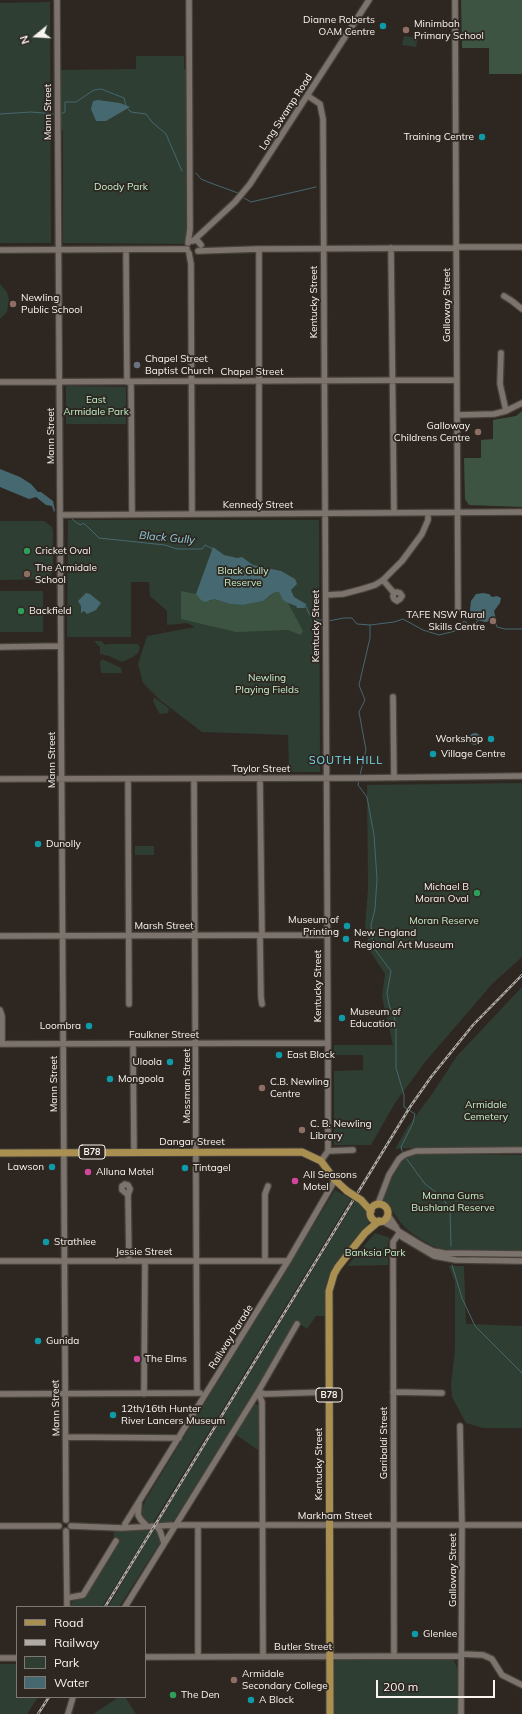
<!DOCTYPE html>
<style>
body{margin:0}
#map{position:relative;width:522px;height:1714px;overflow:hidden;background:#2e2721;font-family:Mulish,sans-serif}
canvas{display:block}
.legend{position:absolute;left:16px;top:1606px;width:130px;height:92px;box-sizing:border-box;background:#2e2721;border:1px solid #7f7974;margin:0;padding:5px 7px;list-style:none;font-size:12px;color:#f9f4f0}
.legend li{display:flex;align-items:center;gap:8px;height:20px}
.legend b{width:20px;border:1px solid #7f7974}
.north{position:absolute;left:16px;top:16px;width:40px;height:40px;-webkit-text-stroke:3px #2e2721;paint-order:stroke;rotate:252deg;font-size:11px;font-weight:700;line-height:16px;text-align:center;color:#f9f4f0}
.north::after{content:'';display:block;margin:auto;width:14px;height:18px;background:#f9f4f0;clip-path:polygon(50% 0,100% 100%,50% 72%,0 100%)}
.scale{position:absolute;left:376px;top:1680px;width:119px;height:18px;box-sizing:border-box;border:2px solid #f9f4f0;border-top:0;padding-left:5px;font-size:12px;line-height:14px;white-space:nowrap;color:#f9f4f0;-webkit-text-stroke:3px #2e2721;paint-order:stroke}
</style>
<div id="map">
<canvas width="522" height="1714"></canvas>
<ul class="legend">
<li><b style="height:5px;background:#aa9050"></b>Road</li>
<li><b style="height:5px;background:#b1aba7"></b>Railway</li>
<li><b style="height:11px;background:#2f3e32"></b>Park</li>
<li><b style="height:11px;background:#466870"></b>Water</li>
</ul>
<div class="north">N</div>
<div class="scale">200 m</div>
</div>
<script>
const c = document.querySelector('canvas').getContext('2d');
c.lineJoin = 'round';
function fill(path, color) { c.fillStyle = color; c.fill(path, 'evenodd'); }
const poly = rows => new Path2D(rows.map(r => 'M' + r).join(''));
function trace(path, color, width, dash) { c.strokeStyle = color; c.lineWidth = width; c.lineCap = dash ? 'butt' : 'round'; c.setLineDash(dash || []); c.stroke(path); }
function drawText(font, color, halo, rows, align = 'center') {
  c.font = font + ' Mulish,sans-serif'; c.lineWidth = 3.5; c.setLineDash([]); c.textBaseline = 'middle'; c.strokeStyle = halo; c.fillStyle = color; for (const [text, x, y, turn = 0] of rows) {
    c.save(); c.translate(x, y); c.rotate((+turn || 0) * Math.PI / 180); c.textAlign = isNaN(turn) ? turn : align; if (halo) c.strokeText(text, 0, 0); c.fillText(text, 0, 0); c.restore();
  }
}
fill(poly([
 [50,2,51,243,0,243,0,3],
 [404,36,418,38,416,47,402,45],
 [136,56,184,56,184,69,187,69,187,241,183,244,63,243,63,131,61,131,60,70,136,69],
 [0,284,7,292,9,299,7,312,0,319],
 [66,386,126,387,126,424,66,424],
 [68,520,319,520,320,772,289,772,288,735,202,732,160,700,143,683,138,664,147,636,195,627,187,623,167,625,167,611,150,596,149,582,131,582,131,637,67,637],
 [0,521,44,521,52,527,53,531,53,572,48,579,0,580],
 [0,591,43,591,43,632,0,632],
 [94,641,101,641,105,645,110,644,138,644,140,648,138,653,133,657,122,662,109,656,100,654,100,647],
 [102,659,121,668,122,673,101,673,100,662],
 [154,697,167,707,169,709,168,713,160,714,158,711,153,701],
 [522,783,522,957,493,983,425,1062,395,1103,371,1145,334,1145,334,1071,363,1070,363,1055,334,1055,334,1045,393,1045,382,997,385,974,370,951,365,926,368,889,367,785],
 [135,846,154,846,154,855,135,855],
 [522,987,522,1147,409,1148,395,1149,407,1128,432,1094,457,1056],
 [414,1154,522,1155,522,1252,442,1249,430,1245,410,1232,400,1222,388,1204,381,1199,389,1178,401,1161],
 [335,1190,351,1199,180,1479,153,1523,147,1523,143,1520,140,1514,146,1499],
 [355,1201,358,1203,359,1202,367,1210,370,1216,369,1221,367,1227,361,1232,330,1273,325,1297,325,1316,316,1316,307,1329,296,1321,290,1331,289,1336,175,1519,171,1523,158,1523],
 [375,1233,390,1238,388,1243,388,1265,347,1266],
 [449,1266,464,1266,466,1324,522,1326,522,1428,483,1428,466,1423,452,1397,451,1385,455,1350,455,1282],
 [255,1404,258,1405,258,1450,235,1434],
 [151,1529,102,1607,70,1607,72,1602,85,1597,120,1541,119,1538,114,1537,114,1533,113,1531],
 [153,1530,158,1532,160,1537,160,1543,119,1607,108,1607],
 [450,1658,454,1661,457,1668,457,1714,333,1714,333,1664,336,1660],
 [0,1664,17,1664,17,1697,38,1697,27,1714,0,1714],
 [119,1697,125,1697,136,1714,93,1714]
]), '#2f3e32');
fill(poly([
 [461,0,522,0,522,74,489,74,489,48,462,48],
 [522,411,522,507,469,505,465,499,464,458,481,458,481,440,493,439,493,420,516,416],
 [181,591,196,594,210,601,213,599,230,604,243,605,263,601,271,596,275,592,279,592,288,603,303,631,301,635,288,630,236,632,181,619]
]), '#3e5442');
fill(poly([
 [98,100,120,103,130,107,106,121,96,121,91,109,93,101],
 [0,469,20,477,31,484,38,492,41,492,53,501,55,511,54,512,52,506,46,505,36,497,29,499,0,487],
 [213,547,224,555,237,558,242,557,253,565,281,571,295,579,297,584,291,590,294,597,306,604,305,608,297,608,296,606,288,603,283,600,279,592,275,592,263,601,243,605,230,604,214,599,205,602,201,600,196,594],
 [86,593,90,594,101,603,96,610,87,614,84,611,81,613,81,606,78,601],
 [483,593,489,594,492,597,497,596,501,598,500,603,494,611,496,619,492,621,485,622,474,619,470,610,471,601,476,594],
 '469 739a6 6 0 1 1 12 0a6 6 0 1 1-12 0Z'
]), '#466870');
trace(poly([
 [128,109,131,112,146,114,152,122,166,134,182,171],
 [0,114,31,112,54,114],
 [61,114,65,112,65,102,76,102,94,90,101,89,124,98,126,106],
 [196,173,201,179,208,182,238,193],
 [244,198,251,202,316,187],
 [71,518,77,523,81,525,83,523,89,528,99,538,165,545,177,549,202,549,205,545,213,549],
 [306,606,309,614,315,620,323,620],
 [494,619,497,627,505,629,522,629],
 [328,621,344,618,352,618,357,624,370,625,394,622,403,619,423,630,439,635,455,631,464,621,470,625,476,623,479,619],
 [360,775,366,750,359,712,365,700,359,685,370,638,370,625],
 [359,780,358,785,367,797,374,835,377,879,375,909,371,925,373,947,391,971,387,993,389,1005,396,1022,396,1068,404,1095,404,1107,415,1114,413,1123,401,1147,402,1151],
 [406,1158,425,1184,441,1196,450,1209,451,1246],
 [452,1265,462,1298,475,1326,522,1373]
]), '#466870', 1);
const minor = poly([
 [57,0,66,1520],
 [455,0,458,609],
 [308,96,320,104,323,119,328,1043,328,1151,321,1161],
 [194,240,235,202,250,184,369,0],
 [192,241,197,240,201,245],
 [188,243,190,229,189,0],
 [456,247,522,247],
 [391,248,394,512],
 [259,249,259,513],
 [0,250,187,249],
 [126,250,127,382],
 [198,251,259,249,456,248],
 [189,253,191,264,192,514],
 [504,296,512,301,522,309],
 [501,353,500,384,506,411],
 [0,382,456,380],
 [131,382,132,514],
 [457,415,494,414,506,411,522,403],
 [60,515,522,512],
 [383,580,394,593,393,596,394,599,397,601,400,599,402,596,400,593,397,592,394,593],
 [326,595,343,594,362,589,375,585,383,580,402,561,422,534,428,520,428,513],
 [0,647,61,646],
 [393,697,394,778],
 [260,778,262,935],
 [0,779,357,778,522,776],
 [128,779,129,1004],
 [194,779,197,1393],
 [260,935,261,997,262,1004],
 [0,936,328,935],
 [0,1010,2,1016,2,1044],
 [0,1044,328,1043],
 [133,1044,134,1152],
 [328,1151,353,1150],
 [128,1195,122,1190,122,1186,125,1184,128,1185,130,1189,128,1195,129,1261],
 [378,1204,389,1175,399,1159,404,1155,416,1151,522,1150],
 [388,1215,396,1227],
 [382,1221,397,1229,402,1237,434,1256,456,1260,522,1261],
 [400,1232,423,1246,433,1251,444,1253,522,1254],
 [0,1261,288,1261],
 [265,1261,265,1194,268,1186],
 [258,1392,262,1402,263,1656],
 [258,1392,265,1394,329,1392],
 [393,1392,442,1393],
 [0,1394,200,1393],
 [144,1394,145,1261],
 [460,1426,462,1525,461,1714],
 [66,1437,179,1438],
 [139,1504,138,1515,141,1520,145,1524],
 [125,1524,288,1261,335,1180],
 [198,1525,198,1657],
 [0,1526,59,1526],
 [71,1526,122,1528,175,1525,522,1525],
 [157,1526,160,1531,164,1543],
 [66,1531,67,1607],
 [67,1598,83,1595,116,1541],
 [125,1607,258,1392,297,1324],
 [461,1654,483,1655,492,1659,502,1675,522,1685],
 [394,1656,393,1242,400,1232],
 [145,1657,461,1656],
 [0,1658,17,1658],
 [68,1714,73,1697]
]);
const major = poly([
 [0,1153,302,1152,321,1161,335,1180,347,1191],
 [361,1200,371,1211],
 '370 1213a9 9 0 1 1 18 0a9 9 0 1 1-18 0Z',
 [330,1714,329,1291,334,1274,338,1267,365,1233,379,1221]
]);
trace(minor, '#48423d', 8);
trace(major, '#48423d', 9);
trace(minor, '#7c736c', 5.5);
trace(major, '#aa9050', 7);
const rail = poly([
 [105,1607,410,1107,431,1077,473,1025,522,975],
 [38,1714,49,1697]
]);
trace(rail, '#b1aba7', 2.5);
trace(rail, '#2e2721', 1, [3]);
const majorBridge = poly([
 [347,1191,361,1200]
]);
trace(majorBridge, '#48423d', 9, []);
trace(majorBridge, '#aa9050', 7);
for (const [x, y, r, color] of [
 [383,26,4,"#0f9aa8"],
 [406,30,4,"#8d6e63"],
 [482,137,4,"#0f9aa8"],
 [13,304,4,"#8d6e63"],
 [137,365,4,"#6b7280"],
 [478,432,4,"#8d6e63"],
 [27,551,4,"#2e9e5b"],
 [27,574,4,"#8d6e63"],
 [21,611,4,"#2e9e5b"],
 [493,621,4,"#8d6e63"],
 [491,739,4,"#0f9aa8"],
 [433,754,4,"#0f9aa8"],
 [38,844,4,"#0f9aa8"],
 [477,893,4,"#2e9e5b"],
 [347,926,4,"#0f9aa8"],
 [346,939,4,"#0f9aa8"],
 [342,1018,4,"#0f9aa8"],
 [89,1026,4,"#0f9aa8"],
 [279,1055,4,"#0f9aa8"],
 [170,1062,4,"#0f9aa8"],
 [110,1079,4,"#0f9aa8"],
 [262,1088,4,"#8d6e63"],
 [302,1130,4,"#8d6e63"],
 [52,1167,4,"#0f9aa8"],
 [185,1168,4,"#0f9aa8"],
 [88,1172,4,"#d1479c"],
 [295,1181,4,"#d1479c"],
 [46,1242,4,"#0f9aa8"],
 [38,1341,4,"#0f9aa8"],
 [137,1359,4,"#d1479c"],
 [113,1415,4,"#0f9aa8"],
 [415,1634,4,"#0f9aa8"],
 [234,1680,4,"#8d6e63"],
 [173,1695,4,"#2e9e5b"],
 [251,1700,4,"#0f9aa8"]
]) { const dot = new Path2D(); dot.arc(x, y, r, 0, 2 * Math.PI); c.fillStyle = color; c.fill(dot); trace(dot, '#2e2721', 1.5); }
for (const [x, y, w] of [
 [92,1152,26],
 [329,1395,26]
]) { const box = new Path2D(); box.roundRect(x - w / 2, y - 7, w, 14, 3); c.fillStyle = '#2e2721'; c.fill(box); trace(box, '#f9f4f0', 1); }
drawText('bold 9px', '#f9f4f0', null, [
 ["B78",92,1152],
 ["B78",329,1395]
]);
drawText('10px', '#f9f4f0', '#2e2721', [
 ["Dianne Roberts",375,20,"right"],
 ["OAM Centre",375,32,"right"],
 ["Minimbah",414,24],
 ["Primary School",414,36],
 ["Training Centre",474,137,"right"],
 ["Newling",21,298],
 ["Public School",21,310],
 ["Chapel Street",145,359],
 ["Baptist Church",145,371],
 ["Galloway",470,426,"right"],
 ["Childrens Centre",470,438,"right"],
 ["Cricket Oval",35,551],
 ["The Armidale",35,568],
 ["School",35,580],
 ["Backfield",29,611],
 ["TAFE NSW Rural",485,615,"right"],
 ["Skills Centre",485,627,"right"],
 ["Workshop",483,739,"right"],
 ["Village Centre",441,754],
 ["Dunolly",46,844],
 ["Michael B",469,887,"right"],
 ["Moran Oval",469,899,"right"],
 ["Museum of",339,920,"right"],
 ["Printing",339,932,"right"],
 ["New England",354,933],
 ["Regional Art Museum",354,945],
 ["Museum of",350,1012],
 ["Education",350,1024],
 ["Loombra",81,1026,"right"],
 ["East Block",287,1055],
 ["Uloola",162,1062,"right"],
 ["Mongoola",118,1079],
 ["C.B. Newling",270,1082],
 ["Centre",270,1094],
 ["C. B. Newling",310,1124],
 ["Library",310,1136],
 ["Lawson",44,1167,"right"],
 ["Tintagel",193,1168],
 ["Alluna Motel",96,1172],
 ["All Seasons",303,1175],
 ["Motel",303,1187],
 ["Strathlee",54,1242],
 ["Gunida",46,1341],
 ["The Elms",145,1359],
 ["12th/16th Hunter",121,1409],
 ["River Lancers Museum",121,1421],
 ["Glenlee",423,1634],
 ["Armidale",242,1674],
 ["Secondary College",242,1686],
 ["The Den",181,1695],
 ["A Block",259,1700]
], 'left');
drawText('10px', '#f9f4f0', '#2e2721', [
 ["Mann Street",48,112,-90],
 ["Long Swamp Road",286,112,-57],
 ["Kentucky Street",314,302,-90],
 ["Galloway Street",447,305,-90],
 ["Chapel Street",252,372],
 ["Mann Street",51,436,-90],
 ["Kennedy Street",258,505],
 ["Kentucky Street",316,626,-90],
 ["Mann Street",52,760,-90],
 ["Taylor Street",261,769],
 ["Marsh Street",164,926],
 ["Kentucky Street",318,986,-90],
 ["Faulkner Street",164,1035],
 ["Mann Street",54,1084,-90],
 ["Mossman Street",187,1086,-90],
 ["Dangar Street",192,1142],
 ["Jessie Street",144,1252],
 ["Railway Parade",231,1337,-58],
 ["Mann Street",56,1408,-91],
 ["Garibaldi Street",384,1443,-90],
 ["Kentucky Street",319,1464,-90],
 ["Markham Street",335,1516],
 ["Galloway Street",453,1570,-90],
 ["Butler Street",303,1647]
]);
drawText('10px', '#c3f2cc', '#2e2721', [
 ["Doody Park",121,187],
 ["East",96,400],
 ["Armidale Park",96,412],
 ["Black Gully",243,571],
 ["Reserve",243,583],
 ["Newling",267,678],
 ["Playing Fields",267,690],
 ["Moran Reserve",444,921],
 ["Armidale",486,1105],
 ["Cemetery",486,1117],
 ["Manna Gums",453,1196],
 ["Bushland Reserve",453,1208],
 ["Banksia Park",375,1253]
]);
drawText('italic 11px', '#8fd1e1', '#2e2721', [
 ["Black Gully",167,538,5]
]);
c.letterSpacing = '1px';
drawText('11px', '#73dbee', '#2e2721', [
 ["SOUTH HILL",346,761]
]);
c.letterSpacing = '0px';
</script>
